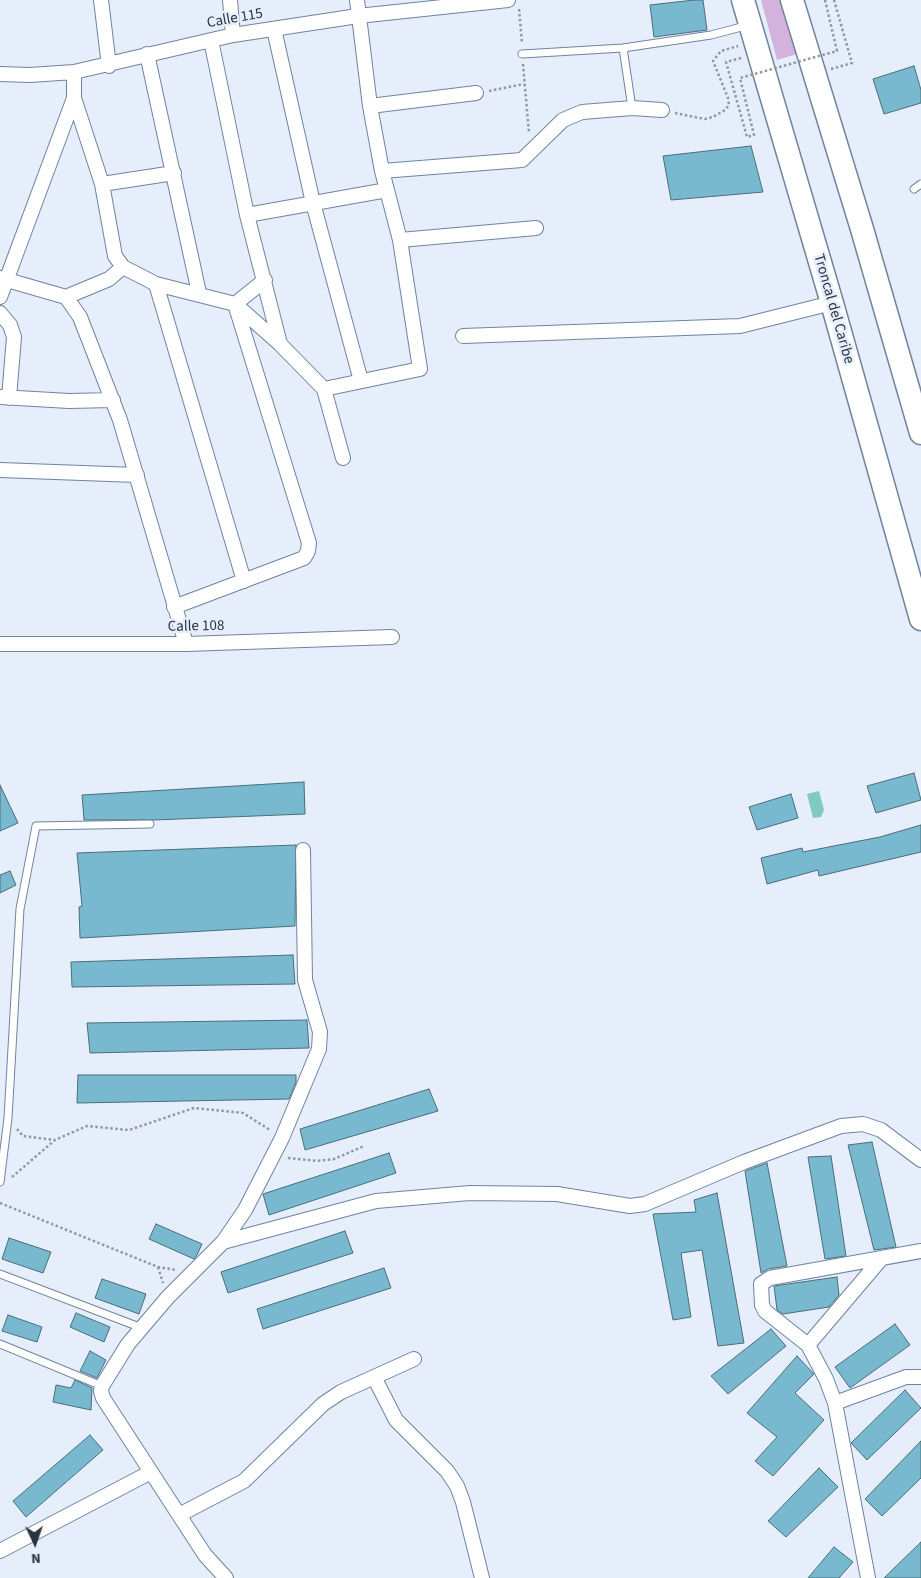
<!DOCTYPE html>
<style>
body{margin:0}
#map{position:relative;width:921px;height:1578px;overflow:hidden;background:#e5eefa;font-family:"Source Sans 3",sans-serif}
canvas{display:block}
.north{position:absolute;left:10px;top:1518px;width:50px;height:50px;-webkit-text-stroke:4px #e5eefa;paint-order:stroke;rotate:177deg;font-size:14px;font-weight:700;line-height:20px;text-align:center;color:#2a333e}
.north::after{content:'';display:block;margin:auto;width:18px;height:22px;background:#2a333e;clip-path:polygon(50% 0,100% 100%,50% 72%,0 100%)}
</style>
<div id="map">
<canvas width="921" height="1578"></canvas>
<div class="north">N</div>
</div>
<script>
const c = document.querySelector('canvas').getContext('2d');
c.lineJoin = 'round';
function fill(path, color) { c.fillStyle = color; c.fill(path, 'evenodd'); }
const poly = rows => new Path2D(rows.map(r => 'M' + r).join(''));
function trace(path, color, width, dash) { c.strokeStyle = color; c.lineWidth = width; c.lineCap = dash ? 'butt' : 'round'; c.setLineDash(dash || []); c.stroke(path); }
function drawText(font, color, halo, rows, align = 'center') {
  c.font = font + ' "Source Sans 3",sans-serif'; c.lineWidth = 5; c.setLineDash([]); c.textBaseline = 'middle'; c.strokeStyle = halo; c.fillStyle = color; for (const [text, x, y, turn = 0] of rows) {
    c.save(); c.translate(x, y); c.rotate((+turn || 0) * Math.PI / 180); c.textAlign = isNaN(turn) ? turn : align; if (halo) c.strokeText(text, 0, 0); c.fillText(text, 0, 0); c.restore();
  }
}
fill(poly([
 [761,0,781,0,797,54,777,60]
]), '#d3b3dd');
fill(poly([
 [819,791,824,810,821,817,813,818,807,794]
]), '#80c9c4');
const building = poly([
 [694,0,703,0,707,30,654,37,650,5,694,0],
 [914,66,921,90,921,103,884,114,873,79,914,66],
 [751,146,763,192,671,200,663,156,751,146],
 [914,773,921,800,876,813,867,786,914,773],
 [304,782,305,814,154,820,84,820,82,795,304,782],
 [0,785,18,823,0,831,0,785],
 [791,794,798,818,757,830,749,807,791,794],
 [921,825,921,852,819,876,818,870,767,884,761,858,802,848,803,852,880,837,921,825],
 [296,845,295,926,80,938,79,907,82,906,77,853,296,845],
 [10,871,16,885,0,893,0,875,10,871],
 [293,955,295,984,72,987,71,962,293,955],
 [307,1020,309,1048,90,1053,87,1023,307,1020],
 [78,1075,296,1075,296,1082,289,1099,77,1103,78,1075],
 [429,1089,438,1111,305,1150,300,1129,429,1089],
 [872,1142,896,1247,874,1250,848,1145,872,1142],
 [389,1153,396,1173,269,1215,263,1194,389,1153],
 [831,1156,846,1256,825,1259,808,1157,831,1156],
 [767,1163,787,1266,768,1269,761,1273,745,1171,767,1163],
 [717,1193,744,1343,718,1346,702,1250,681,1253,691,1317,673,1320,653,1214,696,1212,694,1200,717,1193],
 [156,1224,202,1244,197,1255,194,1259,149,1239,156,1224],
 [345,1231,353,1253,228,1293,221,1272,345,1231],
 [9,1238,51,1252,43,1273,2,1259,9,1238],
 [384,1268,391,1288,263,1329,257,1309,384,1268],
 [837,1277,839,1295,829,1307,783,1314,777,1310,774,1286,837,1277],
 [102,1279,146,1294,139,1314,95,1298,102,1279],
 [76,1313,110,1327,104,1342,70,1327,76,1313],
 [8,1315,42,1327,37,1342,2,1331,8,1315],
 [895,1324,910,1345,850,1388,835,1367,895,1324],
 [771,1329,786,1346,728,1394,711,1376,771,1329],
 [90,1351,106,1360,97,1378,80,1371,90,1351],
 [797,1356,814,1374,795,1393,824,1420,773,1476,755,1461,777,1437,747,1413,797,1356],
 [75,1380,92,1388,91,1410,53,1402,56,1385,71,1388,75,1380],
 [905,1390,921,1408,867,1460,851,1443,905,1390],
 [90,1435,103,1450,26,1517,13,1501,90,1435],
 [921,1441,921,1478,882,1516,865,1499,921,1441],
 [819,1468,838,1487,786,1537,768,1521,819,1468],
 [921,1542,921,1578,884,1578,921,1542],
 [834,1547,853,1562,839,1578,808,1578,834,1547]
]);
fill(building, '#78b9cf');
trace(building, '#496e7a', 1);
const service = poly([
 [623,48,632,108],
 [522,54,623,48,711,35,749,25],
 [914,189,921,184],
 [0,1182,8,1118,20,909,36,826,150,824],
 [0,1274,142,1328],
 [0,1344,102,1386]
]);
const minor = poly([
 [101,0,109,66],
 [230,0,233,35],
 [274,29,313,203,361,381],
 [211,40,247,215,280,344],
 [147,54,199,293],
 [0,74,30,75,74,72,233,35,358,16,508,0],
 [74,98,102,184,115,256,123,267,156,284,235,304,280,344,324,389,343,458],
 [370,106,476,93],
 [382,171,522,160,563,120,582,112,632,108,662,110],
 [102,184,174,173],
 [247,215,387,190],
 [400,240,536,228],
 [0,278,66,297,80,317,120,420,186,644],
 [156,284,244,581],
 [0,297,74,98,74,72],
 [66,297,109,279,123,267],
 [0,313,10,325,14,337,9,398],
 [463,336,740,326,832,303],
 [324,389,420,369,400,240,382,171,370,106,357,0],
 [0,397,69,401,113,400],
 [0,470,137,475],
 [174,607,304,558,308,551,309,543,235,304,265,280],
 [0,644,186,644,392,637],
 [223,1242,376,1201,470,1193,557,1194,630,1206,645,1204,744,1162,841,1126,863,1124,881,1130,921,1160],
 [808,1345,881,1259],
 [374,1377,396,1420,447,1471,457,1486,463,1502,482,1578],
 [835,1403,906,1377,921,1377],
 [179,1515,244,1481,323,1404,341,1392,414,1359],
 [0,1551,151,1472],
 [226,1578,205,1555,103,1398,101,1391,102,1386,128,1344,168,1297,223,1242,245,1210,282,1138,319,1049,320,1032,305,980,303,850],
 [868,1578,835,1403,826,1379,808,1345,765,1311,762,1305,761,1284,770,1278,921,1251]
]);
const trunk = poly([
 [743,0,832,303,921,619],
 [792,0,862,229,921,433]
]);
trace(service, '#70849e', 9);
trace(minor, '#70849e', 16);
trace(trunk, '#70849e', 25);
trace(poly([
 [519,9,522,43],
 [523,64,529,133],
 [831,69,852,63,834,0],
 [489,91,524,84],
 [675,113,705,119,713,117,725,110,729,105,728,98,713,61,721,51,738,46],
 [17,1129,23,1136,55,1140],
 [288,1158,317,1161,334,1159,364,1146],
 [12,1177,55,1140,87,1126,129,1130,194,1108,243,1113,270,1130],
 [0,1203,158,1267,176,1270],
 [158,1267,163,1283]
]), '#8f98a4', 2.5, [2.5, 2.5]);
trace(service, '#fff', 7);
trace(minor, '#fff', 14);
trace(trunk, '#fff', 22);
trace(poly([
 [741,58,726,62,747,137,754,135,740,78,837,51,825,0]
]), '#8f98a4', 2.5, [2.5, 2.5]);
drawText('15px', '#2a333e', '#e5eefa', [
 ["Calle 115",235,19,-10],
 ["Troncal del Caribe",833,309,74],
 ["Calle 108",196,627,-1]
]);
</script>
